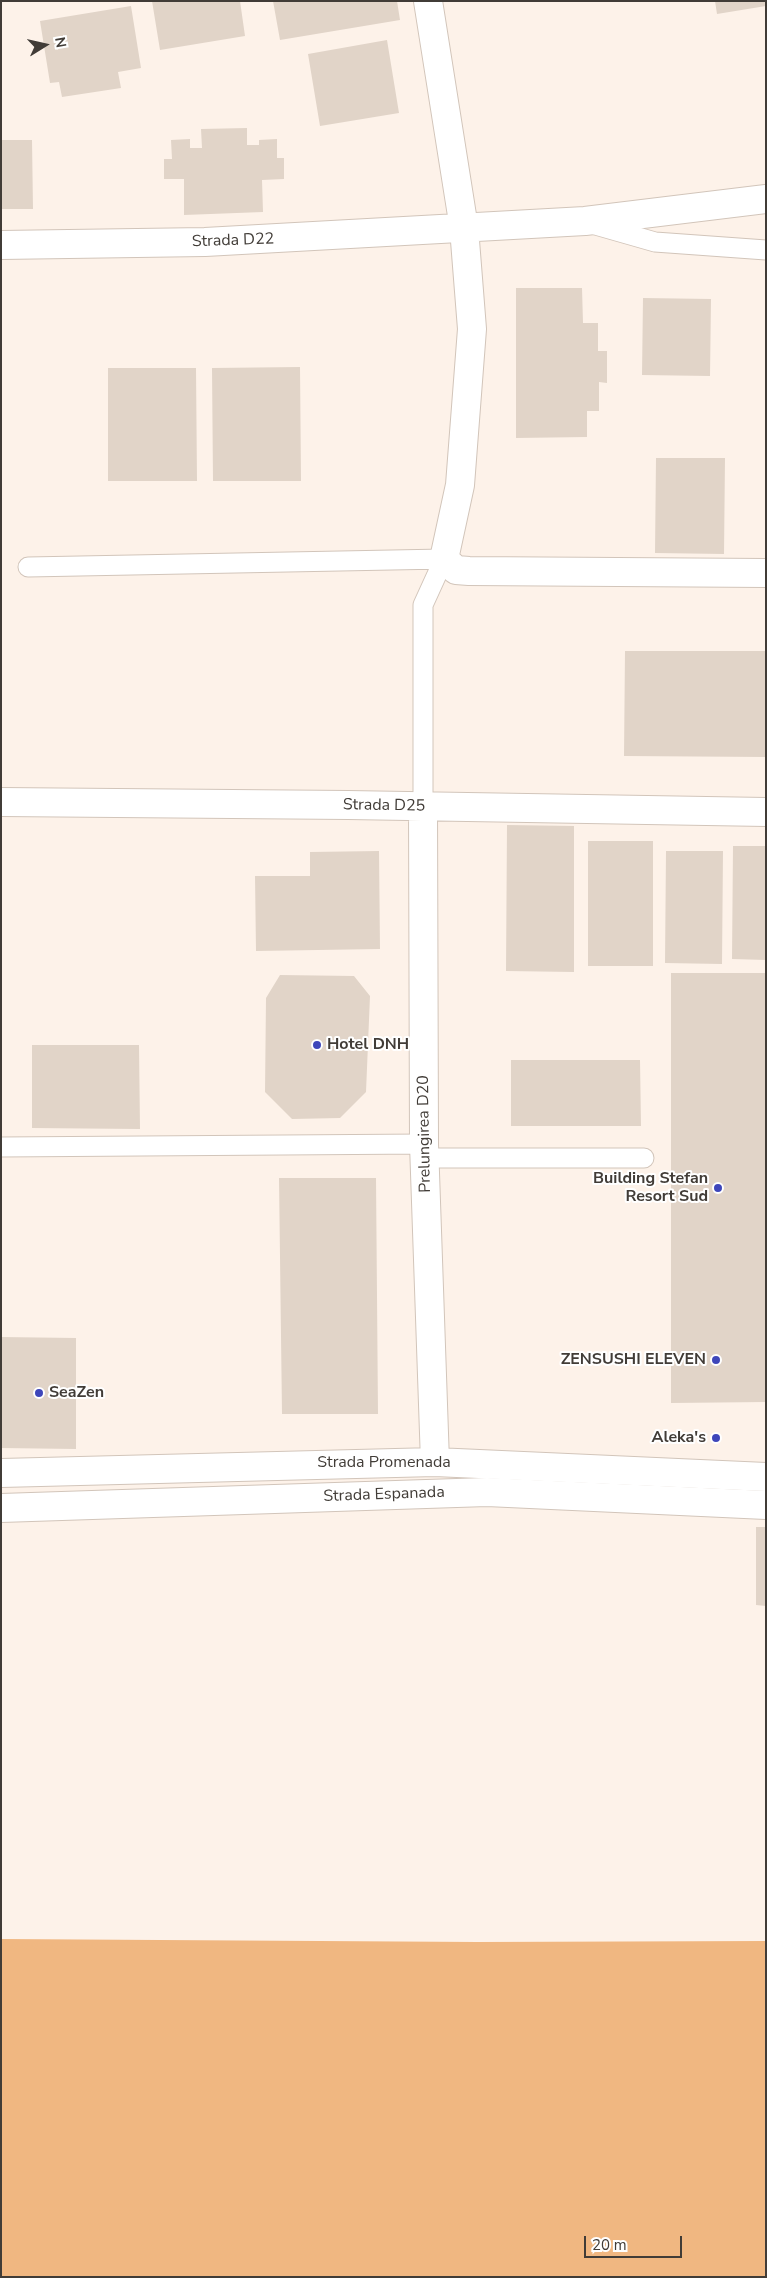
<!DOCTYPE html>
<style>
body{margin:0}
#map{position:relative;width:767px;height:2278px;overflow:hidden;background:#fdf2e9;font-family:"Nunito Sans",sans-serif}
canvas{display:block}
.frame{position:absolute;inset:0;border:2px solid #413c37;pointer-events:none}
.north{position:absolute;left:20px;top:20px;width:50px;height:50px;-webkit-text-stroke:4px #fff;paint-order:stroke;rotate:80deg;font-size:14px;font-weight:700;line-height:20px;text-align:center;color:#413c37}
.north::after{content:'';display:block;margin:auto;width:18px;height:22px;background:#413c37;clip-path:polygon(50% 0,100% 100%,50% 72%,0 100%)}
.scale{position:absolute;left:584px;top:2236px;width:98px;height:22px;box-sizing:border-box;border:2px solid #413c37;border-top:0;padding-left:6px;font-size:15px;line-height:18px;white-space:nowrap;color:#413c37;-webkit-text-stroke:4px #fff;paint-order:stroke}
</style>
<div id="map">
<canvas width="767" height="2278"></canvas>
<div class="frame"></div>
<div class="north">N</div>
<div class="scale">20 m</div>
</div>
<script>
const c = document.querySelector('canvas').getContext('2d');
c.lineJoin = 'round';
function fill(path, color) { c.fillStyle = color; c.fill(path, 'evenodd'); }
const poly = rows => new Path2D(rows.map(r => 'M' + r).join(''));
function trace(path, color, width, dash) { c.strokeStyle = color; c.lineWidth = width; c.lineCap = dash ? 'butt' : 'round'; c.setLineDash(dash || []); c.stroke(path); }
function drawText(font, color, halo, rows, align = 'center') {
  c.font = font + ' "Nunito Sans",sans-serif'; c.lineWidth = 4; c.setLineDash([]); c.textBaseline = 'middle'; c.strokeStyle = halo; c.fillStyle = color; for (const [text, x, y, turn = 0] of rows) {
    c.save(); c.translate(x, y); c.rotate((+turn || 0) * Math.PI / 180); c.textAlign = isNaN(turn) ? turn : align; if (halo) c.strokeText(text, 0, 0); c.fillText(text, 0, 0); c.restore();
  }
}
fill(poly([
 [1,1939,478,1942,766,1941,766,2277,1,2277]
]), '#f0b781');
fill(poly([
 [152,1,240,1,245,36,160,50],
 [273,1,397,1,400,20,280,40],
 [715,1,766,1,766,6,717,14],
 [131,6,141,68,118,72,121,88,62,97,59,82,50,83,40,21],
 [387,40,399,113,320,126,308,54],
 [247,128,247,145,259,145,259,140,277,139,277,158,284,158,284,179,262,180,263,212,184,215,184,179,164,179,164,159,172,159,171,140,190,139,190,148,202,148,201,129],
 [1,140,32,140,33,209,1,209],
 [516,288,582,288,583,323,598,323,598,351,607,351,607,383,599,382,599,411,587,411,587,437,516,438],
 [643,298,711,299,710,376,642,375],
 [300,367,301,481,213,481,212,368],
 [108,368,196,368,197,481,108,481],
 [656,458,725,458,724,554,655,553],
 [625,651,766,651,766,757,624,756],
 [507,825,574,826,574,972,506,971],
 [588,841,653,841,653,966,588,966],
 [733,846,766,846,766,960,732,959],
 [379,851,380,949,256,951,255,876,310,876,310,852],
 [666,851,723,851,722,964,665,963],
 [671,973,766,973,766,1402,671,1403],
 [280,975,354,976,370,996,366,1092,340,1118,292,1119,265,1092,266,998],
 [32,1045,139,1045,140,1129,32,1128],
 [511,1060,640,1060,641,1126,511,1126],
 [279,1178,376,1178,378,1414,282,1414],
 [1,1337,76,1338,76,1449,1,1448],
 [756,1527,766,1527,766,1606,756,1605]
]), '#e1d4c8');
const service = poly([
 [592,224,655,242,766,250],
 [28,567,444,559,423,605,423,806],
 [1,1147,424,1144],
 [425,1158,644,1158]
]);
const pedestrian = poly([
 [1,1508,487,1492,766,1505]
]);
const minor = poly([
 [428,1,464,228,472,329,460,485,444,559,456,570,469,571,766,573],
 [1,245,205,242,585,221,766,199],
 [1,802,348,805,766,812],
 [423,806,424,1144,435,1462],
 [1,1473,435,1462,766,1477]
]);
trace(service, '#d2c5ba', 21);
trace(pedestrian, '#d2c5ba', 30);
trace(minor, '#d2c5ba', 30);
trace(service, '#fff', 19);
trace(pedestrian, '#fff', 28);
trace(minor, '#fff', 28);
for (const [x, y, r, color] of [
 [317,1045,5,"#3e46ba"],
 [718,1188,5,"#3e46ba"],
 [716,1360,5,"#3e46ba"],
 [39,1393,5,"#3e46ba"],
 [716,1438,5,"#3e46ba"]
]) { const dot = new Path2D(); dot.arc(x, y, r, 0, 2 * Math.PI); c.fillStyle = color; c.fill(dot); trace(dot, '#fff', 2); }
drawText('16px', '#413c37', '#fff', [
 ["Strada D22",233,241,-2],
 ["Strada D25",384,806,1],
 ["Prelungirea D20",425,1134,-91],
 ["Strada Promenada",384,1463],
 ["Strada Espanada",384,1495,-2]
]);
drawText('bold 16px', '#413c37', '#fff', [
 ["Hotel DNH",327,1045,"left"],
 ["Building Stefan",708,1179],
 ["Resort Sud",708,1197],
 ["ZENSUSHI ELEVEN",706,1360],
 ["SeaZen",49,1393,"left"],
 ["Aleka's",706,1438]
], 'right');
</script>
